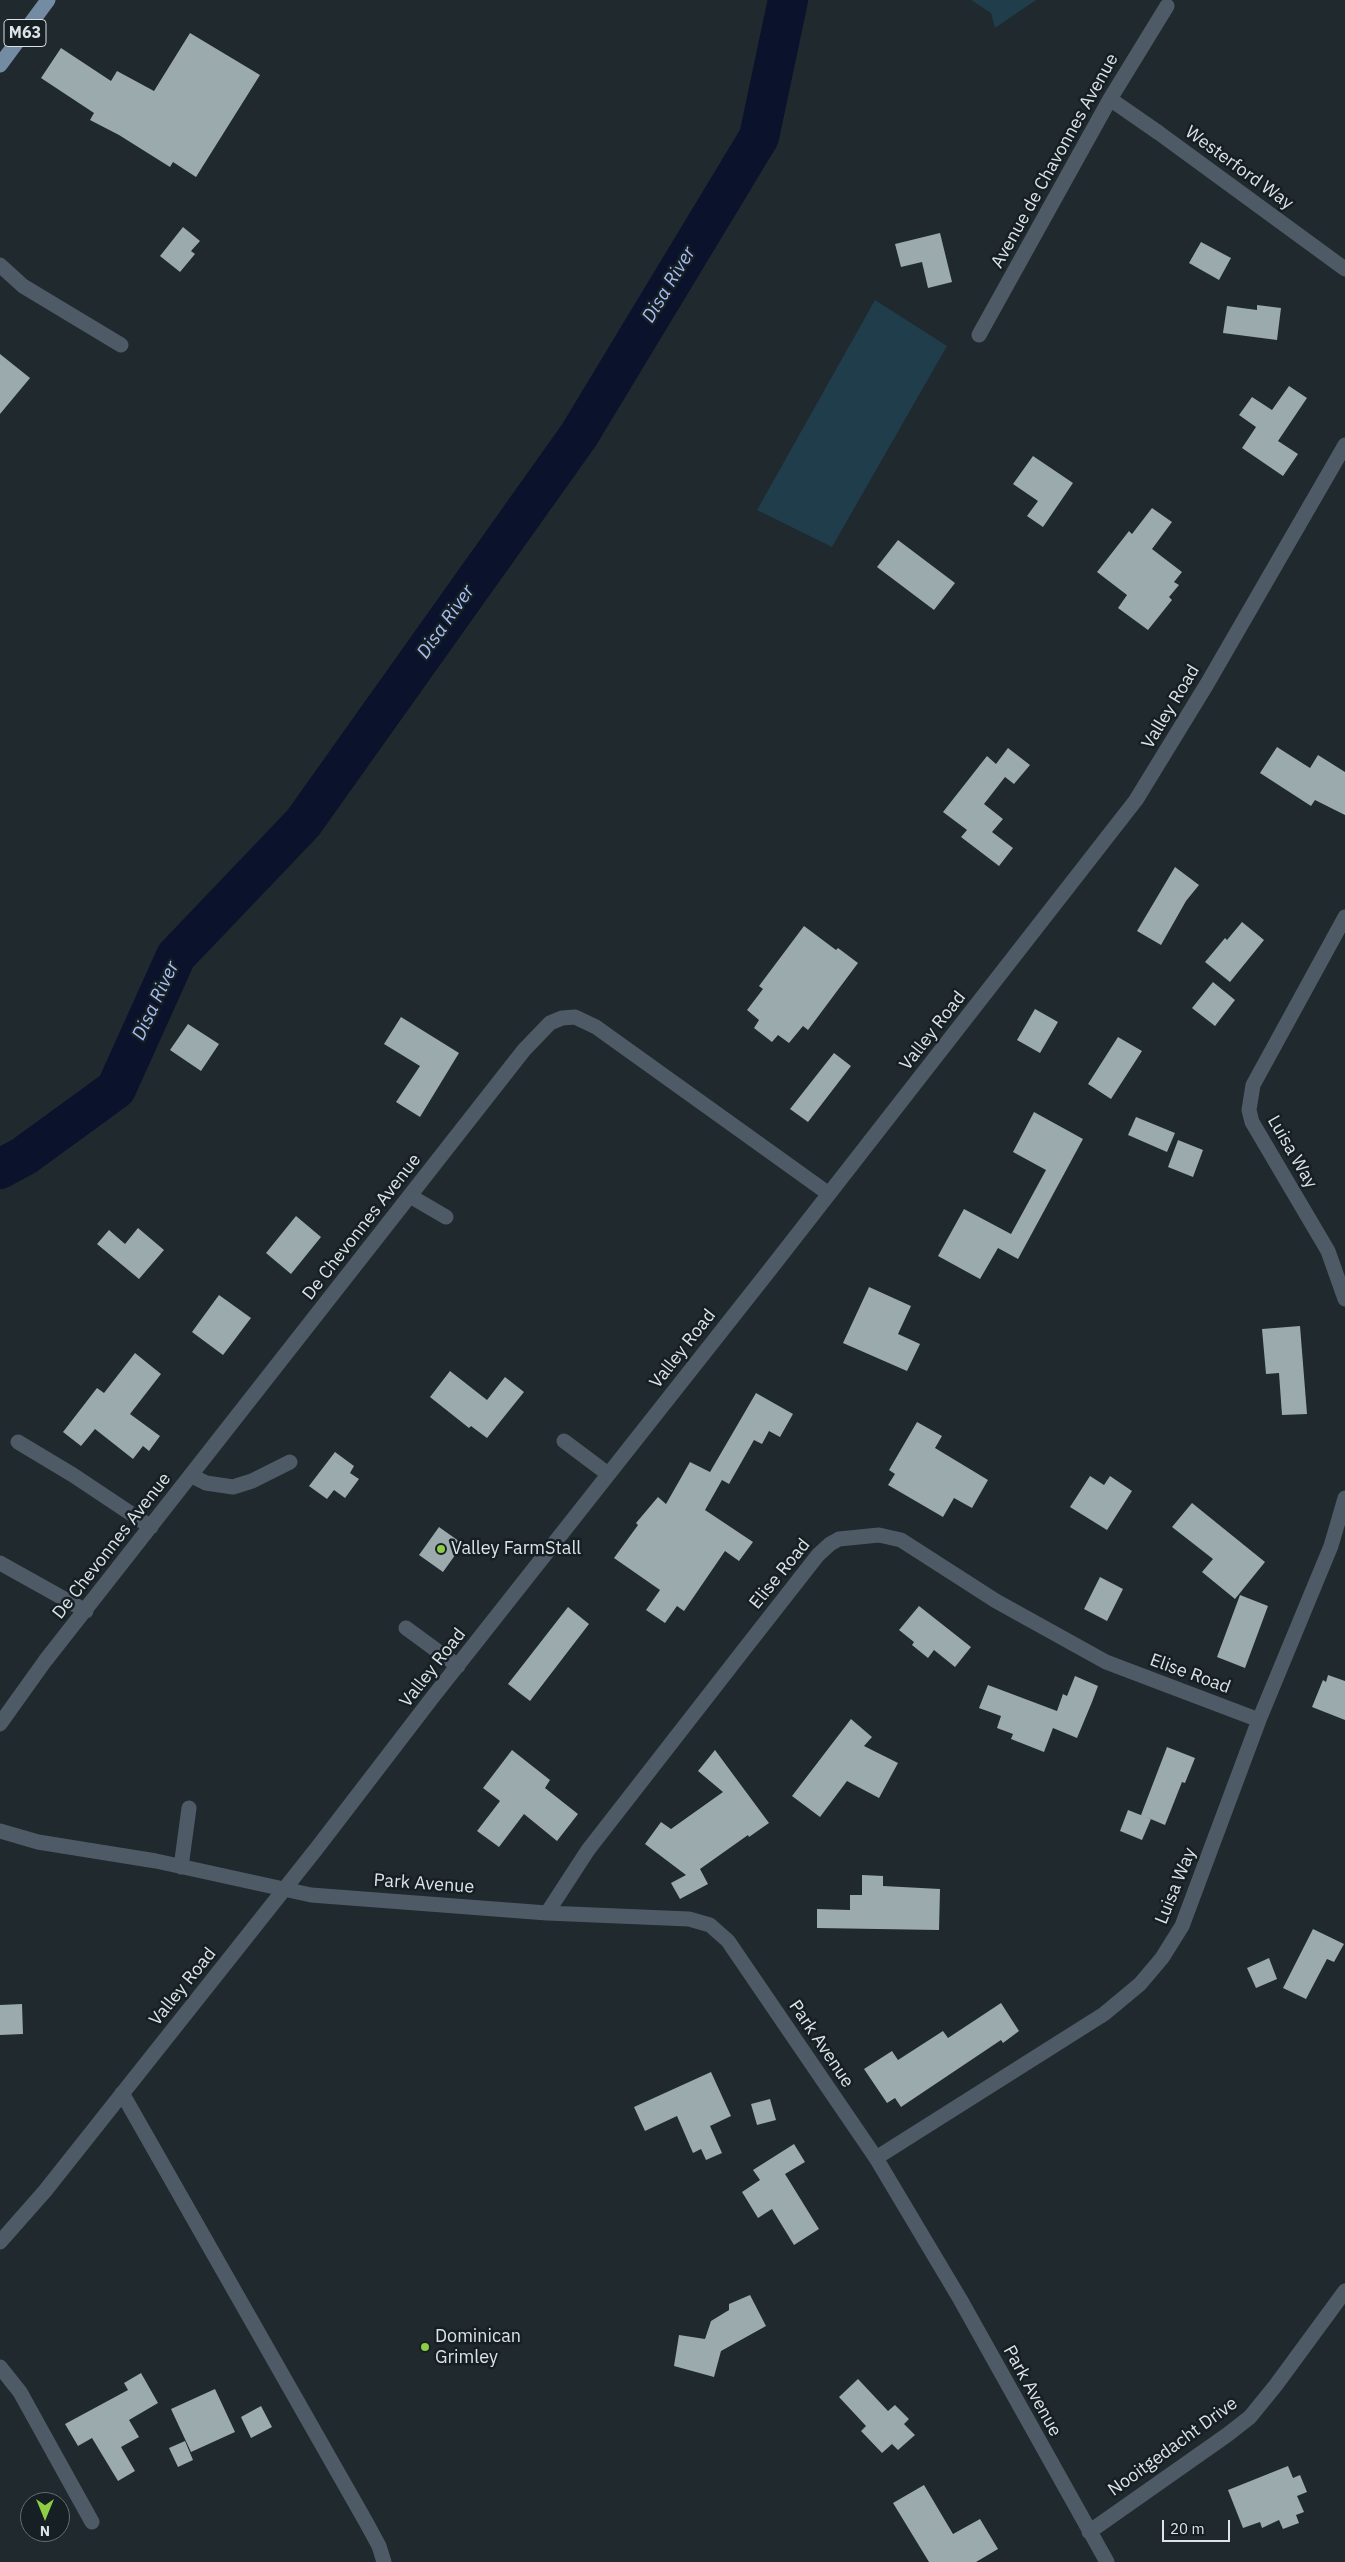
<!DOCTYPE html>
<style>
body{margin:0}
#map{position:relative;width:1345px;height:2562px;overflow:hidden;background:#1f292e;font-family:"IBM Plex Sans",sans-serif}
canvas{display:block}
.north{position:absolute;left:20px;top:2492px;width:50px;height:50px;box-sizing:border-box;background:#151f24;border:1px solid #656e72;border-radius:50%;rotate:180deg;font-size:14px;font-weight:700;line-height:20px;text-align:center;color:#dde4e7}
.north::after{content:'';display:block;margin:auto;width:18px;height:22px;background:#8dce44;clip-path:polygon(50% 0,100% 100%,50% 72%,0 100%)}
.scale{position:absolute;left:1162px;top:2520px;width:68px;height:22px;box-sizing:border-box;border:2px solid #dde4e7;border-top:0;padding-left:6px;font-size:15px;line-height:18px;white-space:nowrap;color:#dde4e7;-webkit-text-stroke:4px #151f24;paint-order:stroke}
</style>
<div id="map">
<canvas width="1345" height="2562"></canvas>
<div class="north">N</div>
<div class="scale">20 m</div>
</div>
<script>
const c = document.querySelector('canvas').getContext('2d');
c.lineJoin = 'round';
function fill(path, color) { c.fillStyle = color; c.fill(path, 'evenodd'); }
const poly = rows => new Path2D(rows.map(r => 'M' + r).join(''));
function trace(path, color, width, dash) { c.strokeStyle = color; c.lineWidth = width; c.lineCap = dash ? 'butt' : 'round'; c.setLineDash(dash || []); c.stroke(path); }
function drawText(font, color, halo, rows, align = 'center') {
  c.font = font + ' "IBM Plex Sans",sans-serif'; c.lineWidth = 5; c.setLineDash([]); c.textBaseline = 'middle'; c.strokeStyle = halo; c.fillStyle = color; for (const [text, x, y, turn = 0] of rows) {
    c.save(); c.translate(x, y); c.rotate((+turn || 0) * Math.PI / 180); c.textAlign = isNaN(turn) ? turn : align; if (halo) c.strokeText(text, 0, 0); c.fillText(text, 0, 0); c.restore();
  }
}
fill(poly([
 [971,0,1036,0,995,28,991,13],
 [875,300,947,346,832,547,757,510]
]), '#1f3d4a');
trace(poly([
 [0,1169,24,1156,116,1089,176,956,303,823,579,435,759,137,788,0]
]), '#0a122c', 40);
fill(poly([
 [190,33,260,75,196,177,173,162,170,167,119,135,90,120,94,113,41,78,61,48,111,81,117,71,154,91],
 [183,227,200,241,191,251,195,254,180,272,160,256],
 [940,233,952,282,928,288,922,262,901,267,895,244],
 [1201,242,1231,258,1219,280,1189,263],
 [1257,305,1281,308,1277,340,1223,333,1227,306,1257,310],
 [0,354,30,378,0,414],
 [1289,386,1307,398,1278,441,1298,454,1283,476,1242,448,1256,427,1239,415,1252,397,1272,410],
 [1033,456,1073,483,1043,527,1027,516,1038,501,1013,484],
 [1152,508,1172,522,1152,549,1182,572,1174,582,1179,585,1169,597,1172,600,1148,630,1118,608,1127,595,1097,572,1129,531,1132,534],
 [898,540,955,583,934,610,877,567],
 [1277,747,1310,768,1318,755,1345,772,1345,815,1315,800,1311,806,1260,773],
 [1008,748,1030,765,1014,784,1005,777,984,804,1003,819,992,832,1013,848,999,866,961,837,967,830,943,812,987,756,996,764],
 [1175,867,1199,885,1186,901,1161,945,1137,931],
 [1242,922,1264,940,1230,982,1205,962,1225,938,1227,940],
 [804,926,836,950,838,948,858,963,808,1030,803,1026,789,1043,778,1035,772,1042,754,1028,759,1020,747,1010,763,989,759,986],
 [1213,982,1235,1000,1215,1026,1192,1008],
 [1035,1009,1058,1022,1040,1053,1017,1040],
 [401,1017,459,1053,420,1117,396,1102,420,1066,384,1044],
 [188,1024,219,1044,201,1071,170,1050],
 [1118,1037,1142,1051,1111,1099,1088,1084],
 [834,1053,851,1066,808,1122,790,1109],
 [1034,1112,1083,1139,1018,1259,998,1248,980,1279,938,1256,964,1209,1011,1234,1046,1170,1013,1152],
 [1136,1117,1175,1133,1167,1152,1128,1135],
 [1178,1140,1203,1150,1193,1177,1168,1167],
 [296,1216,321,1237,291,1274,266,1253],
 [138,1228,164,1250,139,1279,97,1244,109,1230,125,1244],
 [869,1287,911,1306,898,1334,920,1344,907,1371,843,1343],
 [219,1295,251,1318,223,1355,192,1332],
 [1300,1326,1307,1414,1282,1415,1279,1373,1266,1374,1262,1329],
 [135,1353,161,1374,130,1414,160,1436,149,1451,143,1446,133,1459,95,1429,81,1446,63,1432,97,1388,104,1393],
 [450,1371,487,1400,505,1377,524,1392,487,1438,471,1426,469,1428,430,1397],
 [756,1393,793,1414,780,1437,769,1431,762,1444,754,1440,729,1484,722,1480,705,1510,753,1542,739,1561,725,1551,684,1611,677,1606,665,1623,646,1610,660,1590,614,1558,638,1525,636,1523,658,1497,666,1504,690,1462,710,1472],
 [917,1422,942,1436,935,1448,988,1480,972,1508,954,1498,943,1517,888,1485,895,1474,889,1470],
 [335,1452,354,1466,350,1473,359,1479,345,1498,334,1490,327,1499,309,1486],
 [1090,1476,1104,1485,1110,1476,1132,1491,1107,1530,1070,1507],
 [1192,1503,1265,1562,1235,1599,1202,1572,1213,1559,1172,1527],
 [439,1527,463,1544,443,1572,419,1555],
 [1100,1577,1123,1589,1107,1621,1084,1609],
 [1240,1595,1268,1606,1245,1668,1217,1657],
 [919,1606,971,1647,955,1667,934,1650,928,1658,912,1645,914,1642,899,1630],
 [568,1607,589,1624,530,1701,508,1684],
 [1328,1675,1345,1681,1345,1720,1312,1707,1323,1680,1326,1682],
 [1075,1676,1098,1686,1092,1702,1077,1738,1053,1728,1044,1752,1011,1739,1013,1734,997,1728,1001,1716,979,1708,988,1685,1057,1711,1063,1694,1067,1696],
 [851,1719,872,1737,864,1746,898,1763,879,1798,847,1781,820,1817,792,1796],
 [1167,1747,1195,1758,1185,1783,1182,1782,1165,1825,1141,1815],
 [512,1750,550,1780,545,1788,578,1814,557,1841,524,1814,499,1847,477,1831,500,1801,483,1788],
 [715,1750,769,1823,749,1837,748,1835,700,1869,708,1884,680,1899,671,1883,686,1875,645,1844,661,1822,671,1829,723,1792,698,1771],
 [1128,1810,1151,1819,1142,1840,1120,1831],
 [862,1875,883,1876,883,1886,940,1889,939,1930,817,1928,817,1909,850,1910,850,1895,862,1895],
 [1313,1929,1344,1944,1334,1962,1327,1959,1306,1999,1283,1988],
 [1269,1958,1277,1979,1256,1988,1247,1968],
 [1001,2003,1019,2031,1003,2043,1001,2040,901,2107,895,2098,887,2103,864,2069,892,2051,898,2060,943,2031,948,2038],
 [22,2004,23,2034,0,2035,0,2005],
 [711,2072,731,2116,710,2126,722,2153,706,2160,701,2149,693,2153,677,2116,645,2131,634,2107],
 [770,2099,776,2120,757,2125,751,2104],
 [794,2144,805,2162,785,2174,819,2229,794,2245,772,2209,758,2218,742,2192,760,2180,753,2170],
 [750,2295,766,2326,721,2351,714,2377,674,2366,679,2335,705,2339,711,2321,729,2310,729,2304],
 [141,2373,158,2403,129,2420,139,2437,121,2447,135,2471,118,2481,92,2438,78,2446,65,2424,128,2390,124,2383],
 [858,2379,888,2411,895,2405,909,2419,904,2424,915,2435,898,2450,892,2444,882,2453,861,2431,866,2426,839,2397],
 [215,2389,235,2432,191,2452,171,2409],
 [261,2406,272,2427,251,2438,241,2417],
 [185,2441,193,2460,178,2467,169,2448],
 [1288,2466,1293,2478,1300,2475,1307,2492,1297,2496,1304,2512,1296,2515,1299,2523,1283,2529,1279,2520,1262,2528,1260,2522,1243,2528,1228,2490],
 [924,2485,953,2534,980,2519,998,2549,976,2562,929,2562,893,2503]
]), '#9baaad');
trace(poly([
 [1110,99,1159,133,1345,269],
 [0,265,23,286,121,345],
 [979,335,1110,99,1167,6],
 [1345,917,1253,1085,1249,1110,1252,1122,1328,1251,1345,1299],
 [410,1196,446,1217],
 [564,1441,608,1474],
 [18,1442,73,1475,151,1527],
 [192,1476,206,1483,233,1487,252,1481,290,1462],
 [0,1563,86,1611],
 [406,1628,458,1666],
 [0,1724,45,1661,524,1050,550,1023,562,1018,575,1017,596,1027,829,1194],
 [0,1831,38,1842,156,1861,311,1895,547,1913,689,1919,710,1925,728,1941,876,2158,960,2299,1107,2562],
 [181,1867,189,1808],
 [547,1913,588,1850,746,1647,818,1555,830,1544,839,1539,879,1535,901,1540,996,1601,1106,1662,1259,1720],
 [122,2093,366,2522,379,2546,384,2562],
 [876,2158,1104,2014,1140,1984,1162,1958,1182,1926,1259,1720,1331,1546,1345,1498],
 [0,2242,45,2191,317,1848,432,1698,772,1267,1136,800,1207,684,1345,445],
 [0,2367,20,2392,92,2522],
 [1089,2532,1227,2435,1250,2417,1276,2385,1345,2291]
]), '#4e5a65', 15);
trace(poly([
 [0,65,48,0]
]), '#738ba3', 15);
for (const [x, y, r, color] of [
 [441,1549,5,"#8dce44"],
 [425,2347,5,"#8dce44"]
]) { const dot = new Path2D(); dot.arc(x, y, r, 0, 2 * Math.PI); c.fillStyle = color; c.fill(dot); trace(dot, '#151f24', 2); }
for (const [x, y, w] of [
 [25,33,42]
]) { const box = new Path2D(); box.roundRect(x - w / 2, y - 13.5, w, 27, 4); c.fillStyle = '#151f24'; c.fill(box); trace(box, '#dde4e7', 1); }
drawText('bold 16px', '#dde4e7', null, [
 ["M63",25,33]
]);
drawText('18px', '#dde4e7', '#151f24', [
 ["Avenue de Chavonnes Avenue",1055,161,-61],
 ["Westerford Way",1239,168,36],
 ["Valley Road",1171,707,-59],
 ["Valley Road",933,1031,-52],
 ["Luisa Way",1292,1152,60],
 ["De Chevonnes Avenue",362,1227,-52],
 ["Valley Road",683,1349,-52],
 ["De Chevonnes Avenue",112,1546,-52],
 ["Elise Road",780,1574,-51],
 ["Valley Road",433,1668,-52],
 ["Elise Road",1190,1674,20],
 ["Park Avenue",424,1884,4],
 ["Luisa Way",1176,1886,-68],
 ["Valley Road",183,1987,-51],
 ["Park Avenue",821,2044,56],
 ["Park Avenue",1032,2391,61],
 ["Nooitgedacht Drive",1173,2447,-36]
]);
drawText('18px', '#dde4e7', '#151f24', [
 ["Valley FarmStall",451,1549],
 ["Dominican",435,2337],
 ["Grimley",435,2358]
], 'left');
drawText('italic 19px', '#a8bdf6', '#151f24', [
 ["Disa River",669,285,-59],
 ["Disa River",446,622,-55],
 ["Disa River",156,1001,-65]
]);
</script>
